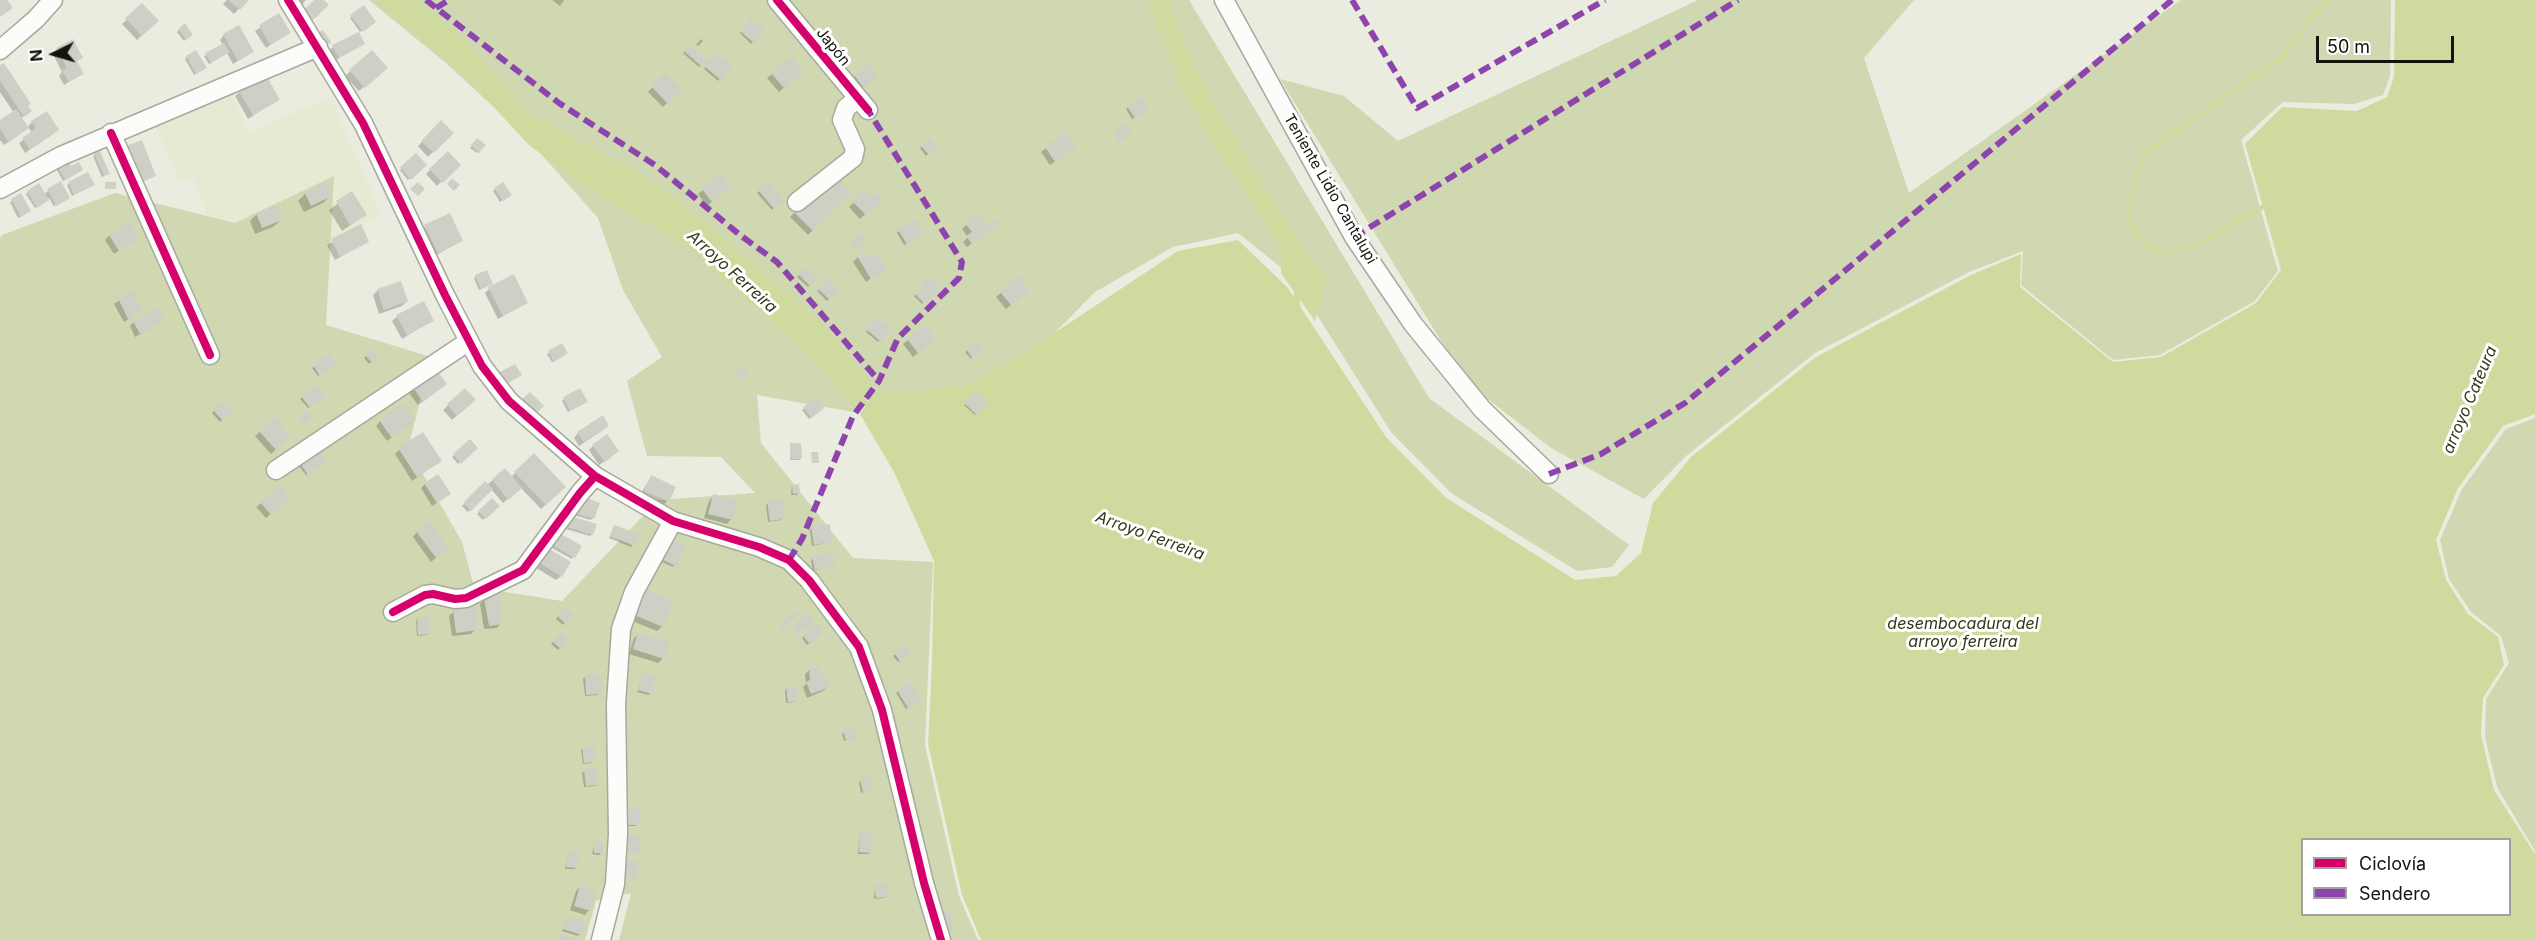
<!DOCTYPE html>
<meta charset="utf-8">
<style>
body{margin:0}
#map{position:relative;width:2535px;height:940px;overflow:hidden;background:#e9ecdf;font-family:Inter,sans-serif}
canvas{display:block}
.legend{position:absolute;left:2301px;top:838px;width:210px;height:78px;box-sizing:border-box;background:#fff;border:2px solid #a1a19e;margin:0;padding:8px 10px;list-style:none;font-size:18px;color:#13150d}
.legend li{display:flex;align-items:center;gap:12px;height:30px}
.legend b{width:30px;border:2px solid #a1a19e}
.north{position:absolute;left:24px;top:24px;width:60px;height:60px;-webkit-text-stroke:4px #fff;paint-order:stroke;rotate:265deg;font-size:16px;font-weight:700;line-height:24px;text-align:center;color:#13150d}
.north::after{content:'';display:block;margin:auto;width:21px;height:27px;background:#13150d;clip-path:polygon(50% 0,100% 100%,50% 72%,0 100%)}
.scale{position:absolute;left:2316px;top:36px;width:138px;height:27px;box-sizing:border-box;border:3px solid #13150d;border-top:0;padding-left:8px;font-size:18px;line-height:21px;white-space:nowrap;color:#13150d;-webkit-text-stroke:4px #fff;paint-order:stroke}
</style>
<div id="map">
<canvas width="2535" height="940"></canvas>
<ul class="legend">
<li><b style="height:8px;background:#d6006c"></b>Ciclovía</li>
<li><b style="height:8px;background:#8e44ad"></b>Sendero</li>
</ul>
<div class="north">N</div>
<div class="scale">50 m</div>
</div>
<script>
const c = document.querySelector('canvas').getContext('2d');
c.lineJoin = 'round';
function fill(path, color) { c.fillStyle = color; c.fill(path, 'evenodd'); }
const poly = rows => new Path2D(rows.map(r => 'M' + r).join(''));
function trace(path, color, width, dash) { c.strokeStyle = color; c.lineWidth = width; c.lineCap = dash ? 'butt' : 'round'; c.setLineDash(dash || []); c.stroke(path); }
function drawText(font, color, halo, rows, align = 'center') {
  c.font = font + ' Inter,sans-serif'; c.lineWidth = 6; c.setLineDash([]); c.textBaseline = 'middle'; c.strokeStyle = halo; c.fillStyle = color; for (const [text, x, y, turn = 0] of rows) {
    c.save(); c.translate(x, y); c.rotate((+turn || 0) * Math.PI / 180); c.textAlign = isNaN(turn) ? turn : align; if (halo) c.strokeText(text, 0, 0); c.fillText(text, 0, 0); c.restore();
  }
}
fill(poly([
 [230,89,249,132,330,97,382,216,275,263,207,216,193,177,179,181,154,123]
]), '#e5ead3');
fill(poly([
 [369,0,1189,0,1429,398,1629,545,1612,567,1577,571,1451,493,1391,432,1293,277,1238,233,1173,247,1095,292,1027,361,976,393,914,398,874,390,859,413,757,395,761,443,853,558,933,562,925,745,959,896,978,940,619,940,631,893,596,901,585,940,0,940,0,238,2,235,115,193,235,223,334,176,326,325,431,357,408,448,462,542,474,587,562,601,658,500,755,493,721,457,647,456,627,381,662,357,623,290,598,218,525,136,447,64],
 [1698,0,1914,0,1864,58,1909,193,2181,0,2391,0,2390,76,2383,95,2354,104,2283,102,2241,140,2278,271,2255,301,2160,355,2113,360,2021,285,2023,251,1969,272,1815,353,1686,456,1644,499,1551,448,1467,383,1280,79,1344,96,1398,141],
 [2535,418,2535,851,2497,787,2485,737,2486,699,2509,663,2501,636,2471,612,2449,579,2440,540,2462,489,2506,429]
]), '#d0d8b2');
fill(poly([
 [373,0,419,0,467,43,528,113,642,175,706,223,820,322,871,384,854,407,801,347,685,246,577,181,529,145,462,73],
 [1147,0,1168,0,1190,57,1213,104,1295,235,1327,279,1315,321,1281,273,1281,254,1273,236,1210,139,1181,87],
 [2395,0,2535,0,2535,414,2503,426,2458,488,2436,540,2446,580,2468,614,2498,637,2504,665,2483,698,2481,735,2494,790,2535,854,2535,940,981,940,962,895,928,744,932,663,934,561,894,472,860,414,875,391,914,392,966,385,1021,355,1178,251,1238,240,1288,288,1386,437,1445,497,1575,580,1616,576,1641,553,1653,503,1691,457,1816,357,1971,275,2021,254,2020,287,2113,362,2161,357,2256,303,2281,270,2245,144,2282,107,2357,111,2387,97,2394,77],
 [2302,840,2510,840,2510,914,2302,914]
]), '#cfda9e');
fill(poly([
 [227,0,247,0,234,14,223,4],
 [292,0,306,0,300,7],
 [552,0,564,0,560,6],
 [142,5,156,21,137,40,122,24],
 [363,7,374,21,360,32,350,18],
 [279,15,289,32,266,48,255,31],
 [751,20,763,30,751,44,740,33],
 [179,30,189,37,184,41,177,32],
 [224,35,252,52,233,64,227,53,209,64,204,56,223,45,220,40],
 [701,39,703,41,698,46,696,45],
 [364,43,334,61,329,51,333,47],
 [689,46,705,61,699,67,683,53],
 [57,50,81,57,76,62,82,73,64,85,59,76,62,72,53,54],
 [371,52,381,72,359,91,345,76],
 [716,55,730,67,718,81,704,69],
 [187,57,203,70,194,75,185,59],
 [867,66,876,76,862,88,853,78],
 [0,67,25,115,21,119,27,128,32,122,53,134,25,153,19,143,32,133,28,127,22,132,4,145,0,140,0,122,14,113,0,92],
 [772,74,797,76,779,92,767,78],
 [665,75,680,90,663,107,648,92],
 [240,92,278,99,248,119,235,96],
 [1141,98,1145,110,1132,119,1126,109],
 [441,123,452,133,428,157,418,146],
 [477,140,484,146,477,153,470,148],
 [929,140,935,147,926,156,920,148],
 [1046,148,1070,151,1050,165,1041,152],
 [448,153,459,165,437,186,426,174],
 [95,155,108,174,102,177,93,156],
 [416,155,425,165,408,180,400,170],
 [55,166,70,169,79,172,63,181],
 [88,174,91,186,72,196,67,185],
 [720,176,724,192,707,206,698,194],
 [60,183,66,200,54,206,49,198,35,208,26,194,28,192,44,194],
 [502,184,508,196,500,202,493,191],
 [767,184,782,201,772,210,757,193],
 [850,192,808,235,790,217,809,197,817,205],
 [864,192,871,199,881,199,860,219,849,207],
 [352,193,365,215,342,231,329,210],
 [305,194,330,196,323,203,304,212,298,201],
 [20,195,27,213,18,218,10,202],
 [257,214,281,220,273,227,255,234,250,221],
 [966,225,991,229,967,247,963,242,968,237,962,229],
 [360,226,368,241,335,260,327,245],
 [425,227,462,240,433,257,420,231],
 [899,231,920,235,904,245,897,233],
 [109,236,137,238,114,254,105,240],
 [858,257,868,260,885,268,866,282,853,262],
 [804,269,815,279,808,287,797,277],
 [476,276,491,284,479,290,474,278],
 [931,280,938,288,922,304,914,296],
 [828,281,838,290,827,301,817,291],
 [400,283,407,301,402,306,379,314,373,295,377,291],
 [489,289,527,302,498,319,485,293],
 [131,292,141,310,124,322,114,304],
 [1001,293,1024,294,1006,309,996,297],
 [397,317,432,320,402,339,392,321],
 [877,319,889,329,878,342,866,332],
 [163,321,135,337,130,326,134,322],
 [908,340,929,344,913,357,903,344],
 [977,343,982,350,971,359,965,352],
 [371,351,377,357,369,364,364,358],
 [549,353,565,355,552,362,547,354],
 [329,355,333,365,318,376,312,368],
 [411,384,441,388,418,405,406,389],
 [315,387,323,396,308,408,300,399],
 [465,390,469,405,452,420,443,410],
 [975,393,986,403,975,415,964,405],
 [564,399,584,403,568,412,562,401],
 [815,400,822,408,809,419,802,410],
 [222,404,231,412,220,422,212,413],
 [274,420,285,441,271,454,255,436],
 [380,421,409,424,387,441,376,426],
 [603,430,579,446,574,438,578,433],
 [470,441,476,448,458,464,452,457],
 [791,445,801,458,799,460,790,460],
 [593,446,613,455,599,465,589,450],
 [399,450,440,461,412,481,395,454],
 [317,453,322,464,306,475,299,466],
 [534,455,564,487,541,509,521,488,503,503,491,489,468,512,462,506,485,483,487,485,505,470,511,477],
 [651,477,667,501,663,506,640,495],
 [425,484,444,498,432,506,421,488],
 [792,486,798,493,797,495,791,495],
 [713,496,731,519,727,524,704,518,709,501],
 [492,500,498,506,483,520,477,514],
 [579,500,598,504,591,520,574,515],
 [261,503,284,503,266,518,256,507],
 [768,503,783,518,781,520,768,522,766,505],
 [569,519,592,534,590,536,566,529],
 [614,527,633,545,631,547,609,538],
 [812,528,831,542,812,546,810,530],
 [417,532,442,553,431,562,413,537],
 [558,537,573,557,572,559,552,548],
 [669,543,674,565,673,567,660,561],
 [546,548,561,576,556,580,533,566],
 [812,559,833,565,813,571,811,560],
 [640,596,662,627,657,631,630,620],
 [485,599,501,623,497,628,484,629,480,604],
 [564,608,572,614,563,625,556,619],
 [454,611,476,629,471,634,452,636,449,616],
 [418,618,429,634,427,635,417,636,416,620],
 [817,625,822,631,807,645,802,638],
 [639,634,663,658,658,663,629,654,634,638],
 [560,635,566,641,558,650,551,644],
 [904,647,909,653,898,662,893,656],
 [810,669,828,687,823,691,807,698,803,687,806,684,805,674],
 [643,674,650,693,649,695,637,692],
 [585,677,600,693,598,695,585,696,583,679],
 [787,688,796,700,794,702,786,703,785,690],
 [898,691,917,702,906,709,896,693],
 [844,732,855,737,844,741,842,734],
 [583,748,594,761,592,763,583,764,581,750],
 [584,772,597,784,595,786,584,787,582,773],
 [860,781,871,789,861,793,859,783],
 [628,810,638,824,636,826,626,826],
 [860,833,870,852,868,854,858,854],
 [595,843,601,853,599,855,592,854],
 [568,853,576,868,574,869,565,869],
 [875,886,886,896,884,898,874,899],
 [580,887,589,910,585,915,570,910,576,891],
 [568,918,580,934,578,936,562,931]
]), '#0003');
trace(poly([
 [2269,203,2198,245,2170,252,2145,245,2128,218,2135,179,2144,153,2282,58,2305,26,2329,0],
 [1296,287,1298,308],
 [855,393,870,408]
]), '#cfda9e', 5);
fill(poly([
 [0,0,7,0,13,8,0,17],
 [228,0,249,0,240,10],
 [314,0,324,0,329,5,312,21,303,11],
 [142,3,159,21,142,36,125,18],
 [364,5,376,22,363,32,350,15],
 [279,13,291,33,270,45,259,25],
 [751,18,765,30,754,43,740,31],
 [185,23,193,35,186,40,178,29],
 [239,25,254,52,238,61,223,34],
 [323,30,331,42,324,47,316,34],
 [359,32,365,44,339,58,332,45],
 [73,39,83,58,77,61,84,74,69,82,62,70,67,68,56,48],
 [224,43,230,52,211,63,205,53],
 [689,44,707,61,702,67,684,51],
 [196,50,207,68,196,74,186,56],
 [372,50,388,68,365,88,349,70],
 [715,53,732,67,721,80,704,66],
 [791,56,804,71,784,88,771,73],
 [4,63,31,104,28,106,32,111,24,117,0,81,0,65],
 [868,64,878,76,864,88,854,75],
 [665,72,682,90,668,104,651,86],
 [266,75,280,100,253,115,239,91],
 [1141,96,1149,108,1135,118,1127,106],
 [16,109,29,128,9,142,0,129,0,120],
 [47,111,59,130,30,149,22,138,36,128,31,121],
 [441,120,454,133,434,153,421,141],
 [1126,124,1132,132,1119,142,1113,133],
 [1066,132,1076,147,1055,162,1045,147],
 [477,138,486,145,479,153,471,145],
 [929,138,938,147,929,155,920,145],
 [142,140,156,176,137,184,123,147],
 [100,151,110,174,104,176,94,153],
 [448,151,461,165,443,183,429,169],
 [416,153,427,165,411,180,400,167],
 [66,157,71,166,79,162,83,170,65,180,56,163],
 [88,172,95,185,74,195,68,182],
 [720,174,731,188,712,202,702,189],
 [452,178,460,185,454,191,447,184],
 [839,180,852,192,813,231,793,211,809,195,817,203],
 [61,181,70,198,56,206,47,189],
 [105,182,116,182,116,189,105,189],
 [325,182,332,196,311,206,305,193],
 [418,182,425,189,418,196,410,189],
 [503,182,512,195,503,201,494,188],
 [768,182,784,201,774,209,758,190],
 [39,183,49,200,37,208,27,191],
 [864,190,871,197,876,192,883,199,866,215,852,201],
 [352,191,367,215,350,225,336,201],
 [21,193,31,211,21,217,11,199],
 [276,205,282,220,262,228,256,213],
 [450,213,463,241,438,253,424,225],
 [977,214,987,224,994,219,998,224,972,244,966,236,972,232,965,223],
 [915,219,924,234,907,244,898,230],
 [129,222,139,238,119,251,109,235],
 [361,224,369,242,340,257,331,239],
 [860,234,866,241,856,249,850,243],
 [864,251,869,258,877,253,887,268,871,279,857,256],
 [804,267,817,279,810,286,798,274],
 [487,270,493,284,481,289,475,275],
 [514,274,528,303,503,316,488,287],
 [1019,276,1030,289,1011,305,1000,292],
 [931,277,941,288,925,304,915,294],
 [828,278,840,290,830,300,818,289],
 [401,281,408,301,384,310,377,289],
 [132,290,143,310,128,319,118,298],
 [424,301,434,321,407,335,396,315],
 [158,308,165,321,140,334,133,321],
 [877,317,891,329,881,342,866,329],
 [925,325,936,339,918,353,907,339],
 [977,341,984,350,973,359,966,349],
 [562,343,568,353,554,362,548,351],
 [372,349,379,357,372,363,365,355],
 [329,353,337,364,320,376,313,365],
 [515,364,522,375,505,385,498,373],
 [434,366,447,384,423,402,410,383],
 [744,367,748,377,740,380,736,371],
 [316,385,325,396,310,408,301,396],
 [465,388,476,400,457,416,447,404],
 [580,388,588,402,570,411,563,397],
 [975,391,988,403,977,415,964,403],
 [530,392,544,406,533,416,520,401],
 [815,398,824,408,812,418,803,407],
 [222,401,233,412,223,421,213,410],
 [403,403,416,420,392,438,379,420],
 [306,410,312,416,305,423,298,417],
 [603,415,609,426,584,442,577,432],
 [274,417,291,437,276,450,259,431],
 [423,432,442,461,417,477,398,448],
 [607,434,619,451,605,462,592,445],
 [470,439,478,448,461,464,453,454],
 [790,443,801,443,802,459,791,459],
 [318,451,326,462,308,475,300,463],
 [811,452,818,452,819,463,812,463],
 [534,453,566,487,546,505,514,472],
 [505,468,522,488,508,500,492,479],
 [438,474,451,494,437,503,424,483],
 [651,475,676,487,669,502,644,491],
 [485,481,493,489,471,511,463,503],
 [799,484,800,493,793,494,792,485],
 [280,485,291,499,271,515,260,502],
 [713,494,737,500,733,520,708,514],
 [581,496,600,503,594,519,575,513],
 [492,498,500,506,486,519,478,511],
 [782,499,784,519,770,521,767,501],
 [570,516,597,524,593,535,567,527],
 [429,522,449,549,436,558,416,531],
 [830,524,832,542,814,545,811,526],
 [614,525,639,534,635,546,610,536],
 [559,533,582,546,575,558,552,545],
 [671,539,685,546,676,566,661,559],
 [546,547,571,562,562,577,537,561],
 [831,552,835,566,815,570,812,557],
 [644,589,674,601,663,627,634,615],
 [499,596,503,624,489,626,484,598],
 [475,607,478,630,456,633,453,610],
 [564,607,574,614,566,624,557,616],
 [794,610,799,614,783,630,779,626],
 [807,613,814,621,798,634,792,626],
 [429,616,430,634,418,635,417,617],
 [817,623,824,631,810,644,803,636],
 [638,632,670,642,664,659,633,649],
 [560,633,568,640,561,649,552,641],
 [904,645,911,653,900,661,894,653],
 [820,667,821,675,824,674,830,687,811,694,806,682,810,680,809,668],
 [643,672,656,676,652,694,638,690],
 [600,674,602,694,586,695,585,675],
 [910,683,921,701,908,708,897,690],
 [797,686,798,701,788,702,786,687],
 [853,727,856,737,846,740,843,731],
 [594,746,596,762,584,763,582,747],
 [597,768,598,785,586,786,584,770],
 [870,777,873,790,863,792,860,779],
 [639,808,639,825,628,825,627,809],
 [860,831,872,831,871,853,859,852],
 [622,835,640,835,640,854,622,854],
 [594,841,603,842,603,853,594,853],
 [567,852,579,853,578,868,566,867],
 [623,859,638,861,637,879,622,877],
 [887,883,888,897,876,898,874,884],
 [580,885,597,891,591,911,574,906],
 [950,911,953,932,942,934,938,913],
 [568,916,586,922,582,935,563,929],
 [560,934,579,939,579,940,558,940]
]), '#ced0c6');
const minor = poly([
 [288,0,363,123,445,295,482,366,509,401,595,476,580,493,523,570,466,598,455,599,433,594,425,595,393,612],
 [777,0,868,110],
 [1224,0,1354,237,1413,324,1482,409,1549,474],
 [0,50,36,19,53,0],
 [111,133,210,355],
 [0,189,61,156,318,47],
 [797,202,853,158,855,149,842,120,846,108,858,98],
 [276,470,469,341],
 [595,476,673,521,759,547,789,560,809,580,859,647,882,710,924,883,941,940],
 [601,940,615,884,618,834,616,704,621,629,634,592,673,521]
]);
trace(minor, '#a7a99f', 21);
trace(minor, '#fcfcfa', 18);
trace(poly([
 [426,0,559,103,655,165,740,235,777,262,879,381],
 [1352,0,1417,108,1605,0],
 [436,8,449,0],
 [1354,237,1738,0],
 [1549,474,1601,454,1685,403,2172,0],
 [789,560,802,539,853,416,879,381,898,338,959,278,962,262,868,110]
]), '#8e44ad', 6, [12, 6]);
trace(poly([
 [288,0,363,123,445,295,482,366,509,401,595,476,580,493,523,570,466,598,455,599,433,594,425,595,393,612],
 [777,0,868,110],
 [111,133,210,355],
 [595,476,673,521,759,547,789,560,809,580,859,647,882,710,924,883,941,940]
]), '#d6006c', 8);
drawText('15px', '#13150d', '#fff', [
 ["Japón",833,47,51],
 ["Teniente Lidio Cantalupi",1330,189,60]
]);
drawText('italic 16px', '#313714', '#fff', [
 ["Arroyo Ferreira",732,272,42],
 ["arroyo Cateura",2470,400,-67],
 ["Arroyo Ferreira",1150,536,20],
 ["desembocadura del",1963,624],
 ["arroyo ferreira",1963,642]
]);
</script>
